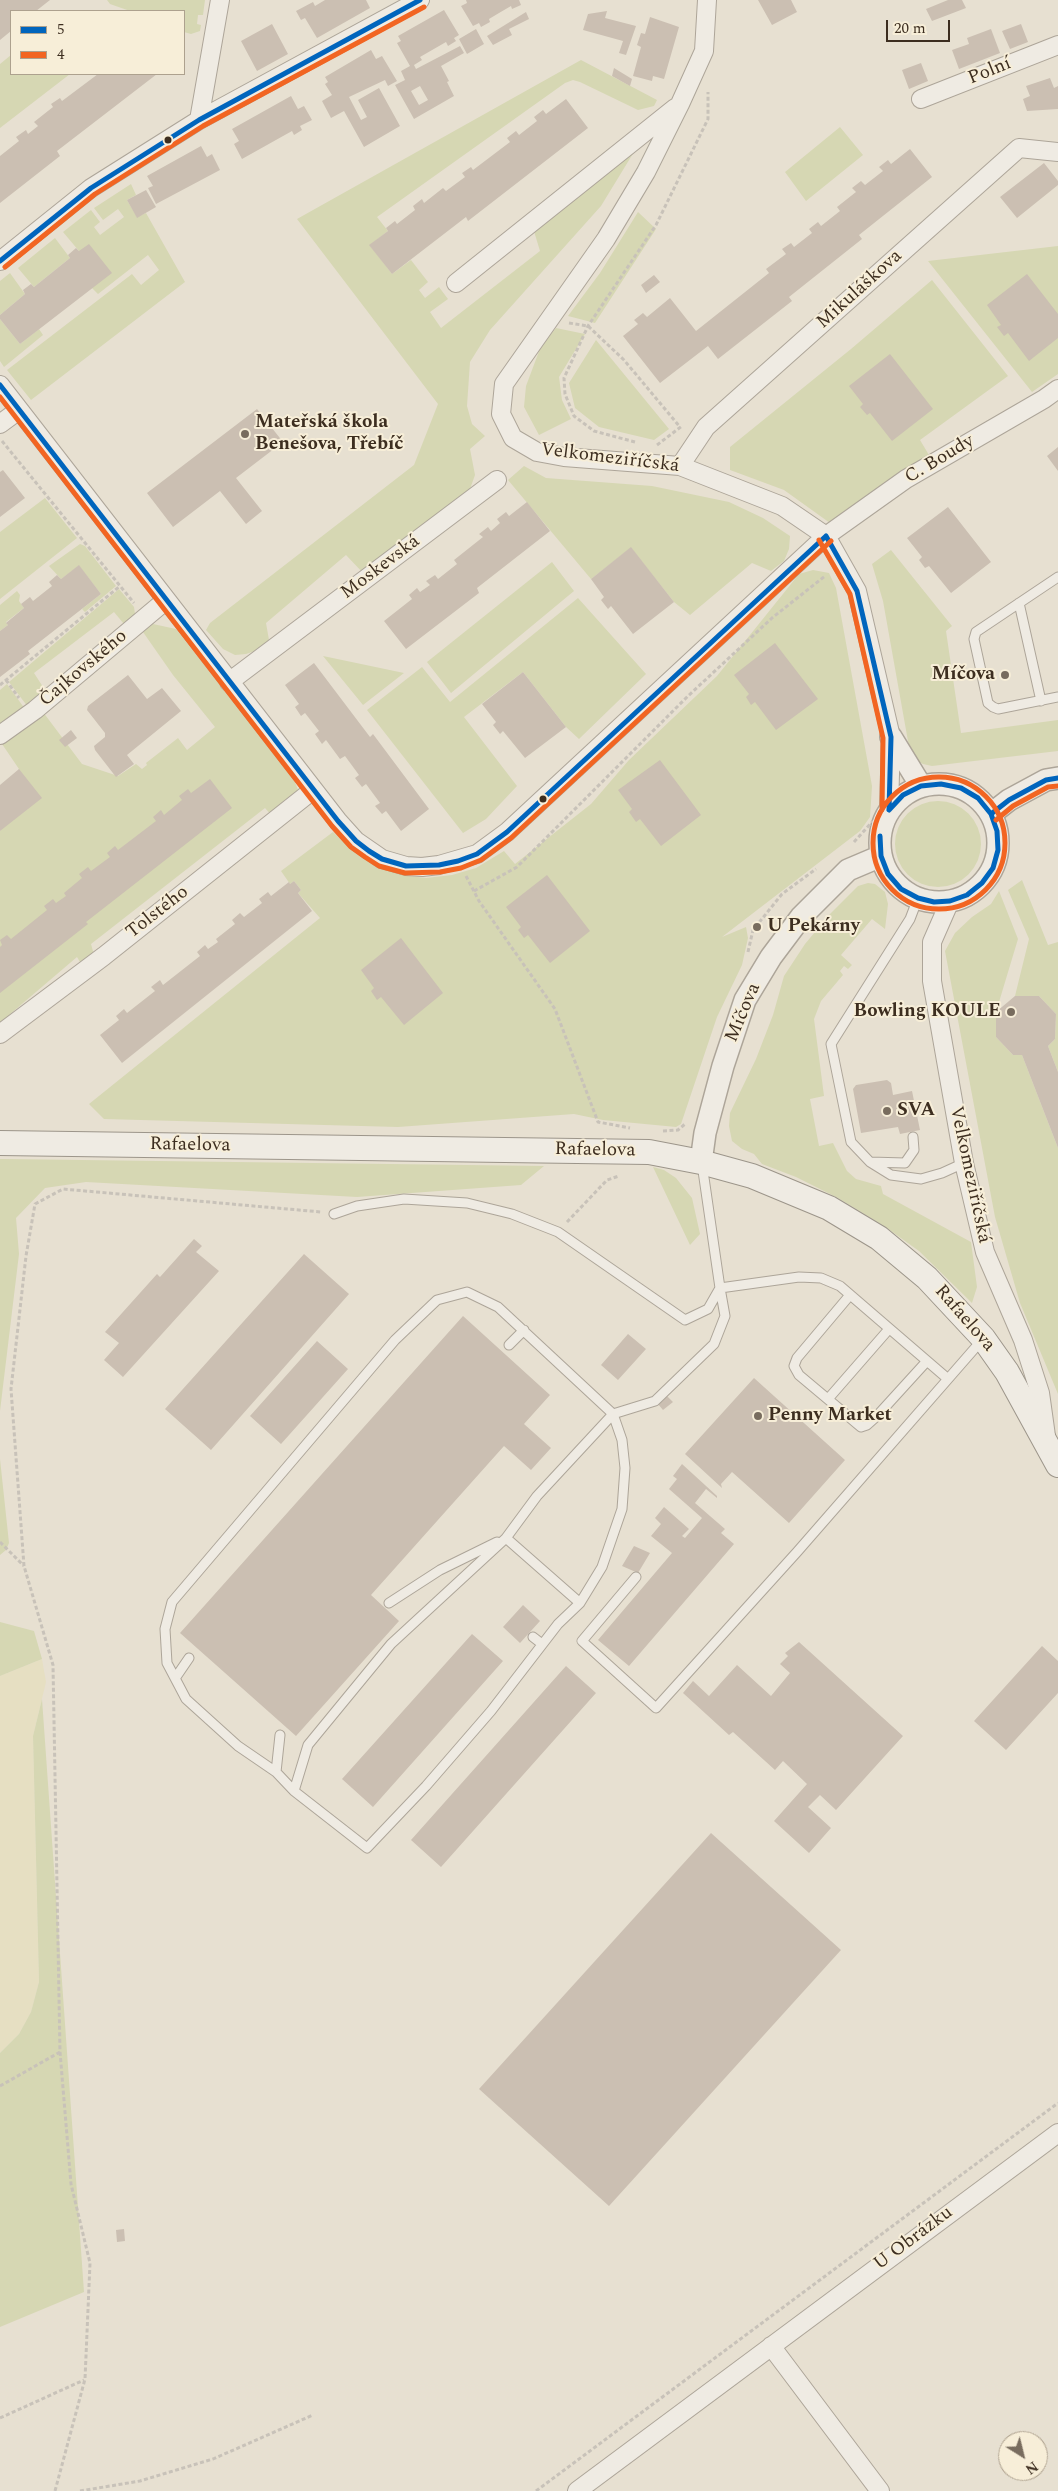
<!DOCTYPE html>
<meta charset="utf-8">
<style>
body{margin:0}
#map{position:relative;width:1058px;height:2491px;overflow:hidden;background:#e7e0d1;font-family:Spectral,serif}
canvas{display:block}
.legend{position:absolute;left:10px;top:10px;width:175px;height:65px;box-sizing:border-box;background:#f7eed8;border:1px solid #ada18e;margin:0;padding:6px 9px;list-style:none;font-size:15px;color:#3d2e20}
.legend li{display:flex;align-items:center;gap:10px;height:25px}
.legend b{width:25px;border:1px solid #ada18e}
.north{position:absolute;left:998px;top:2431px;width:50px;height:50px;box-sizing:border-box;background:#f7eed8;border:1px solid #ada18e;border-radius:50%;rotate:144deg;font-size:14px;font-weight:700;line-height:20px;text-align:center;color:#3d2e20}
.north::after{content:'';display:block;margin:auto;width:18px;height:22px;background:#786c5e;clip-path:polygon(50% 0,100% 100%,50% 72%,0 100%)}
.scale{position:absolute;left:886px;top:20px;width:64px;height:22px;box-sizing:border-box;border:2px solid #3d2e20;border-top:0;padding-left:6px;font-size:15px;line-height:18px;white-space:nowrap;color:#3d2e20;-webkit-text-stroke:4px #f7eed8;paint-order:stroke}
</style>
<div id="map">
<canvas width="1058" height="2491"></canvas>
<ul class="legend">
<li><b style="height:6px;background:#0065bd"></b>5</li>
<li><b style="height:6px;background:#f26522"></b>4</li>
</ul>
<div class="north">N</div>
<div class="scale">20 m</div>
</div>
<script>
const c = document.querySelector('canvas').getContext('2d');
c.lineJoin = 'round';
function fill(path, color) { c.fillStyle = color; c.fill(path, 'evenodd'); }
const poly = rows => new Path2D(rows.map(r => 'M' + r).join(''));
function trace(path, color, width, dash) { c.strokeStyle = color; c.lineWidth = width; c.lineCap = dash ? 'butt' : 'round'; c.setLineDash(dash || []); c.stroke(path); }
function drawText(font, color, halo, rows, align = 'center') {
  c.font = font + ' Spectral,serif'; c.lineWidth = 4; c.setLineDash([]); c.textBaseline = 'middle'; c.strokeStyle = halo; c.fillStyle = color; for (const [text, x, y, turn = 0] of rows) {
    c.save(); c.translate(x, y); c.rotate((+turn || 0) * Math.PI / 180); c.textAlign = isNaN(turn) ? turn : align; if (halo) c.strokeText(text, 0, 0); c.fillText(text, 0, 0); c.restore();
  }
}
fill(poly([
 [42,1659,46,1682,33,1736,39,1982,31,2012,19,2034,0,2053,0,1676]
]), '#e6dfc2');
fill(poly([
 [107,0,205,0,203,15,198,15,197,24,201,25,200,31,191,34,184,32,184,11,130,11,110,4],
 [11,55,11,74,70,74,0,128,0,64],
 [581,60,657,100,654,106,638,110,580,82,573,80,565,83,377,217,388,231,370,245,392,274,411,260,428,282,419,290,425,298,439,287,448,299,430,312,441,328,540,251,533,228,637,147,601,206,490,330,470,362,467,406,472,424,485,436,470,449,475,475,470,489,459,501,364,574,346,555,266,623,269,640,255,651,246,654,235,655,223,649,206,630,210,623,414,465,438,404,297,219],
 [840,127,863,155,806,201,785,172],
 [131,184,136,195,127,200,137,217,146,213,185,282,31,400,7,370,132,274,141,285,159,270,148,255,98,294,92,288,79,251,63,232,91,210,100,222,94,227,100,235,124,217,118,209,103,220,94,208],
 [638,212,656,229,595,323,568,316,600,273],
 [55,238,70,258,34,287,18,268],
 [1058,246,1058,374,1032,392,928,261],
 [10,273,25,294,0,315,0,281],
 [932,280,1008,376,920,440,929,455,830,523,784,490,730,470,730,447,851,349],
 [0,319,20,344,39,329,43,335,4,367,0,361],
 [556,328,585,334,559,377,562,400,571,419,539,435,524,407,526,386,541,346],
 [596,340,669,429,654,440,599,427,575,408,569,383],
 [524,466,546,478,652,486,729,502,763,518,790,536,789,549,784,561,771,571,752,563,690,615,674,602,631,548,591,579,508,480],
 [45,498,77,538,0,599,0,532],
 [80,544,85,546,116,586,85,612,82,609,101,594,79,566,61,579,49,566],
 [891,550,952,626,946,631,961,733,1058,720,1058,751,932,766,923,764,911,758,883,601,872,564],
 [552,562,574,591,451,693,427,662],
 [813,570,829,573,836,588,872,786,870,817,860,831,722,937,746,927,748,938,742,965,717,1017,681,1124,676,1127,603,1120,574,1114,398,1127,104,1119,89,1104,320,918,298,893,301,890,294,881,290,884,281,871,333,832,356,853,378,867,408,876,426,878,452,875,476,868,504,851,515,864,591,804,629,760,717,676,799,574],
 [119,589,134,607,135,614,124,624,114,612,34,673,45,690,42,696,28,707,9,682],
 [17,591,20,595,19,601,24,608,6,622,8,625,0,631,0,605],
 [578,598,646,674,579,739,566,727,523,672,464,717,517,786,486,819,463,833,367,710,422,667,450,702],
 [153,624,176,629,293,777,300,795,281,826,265,808,91,944,98,969,89,977,77,957,9,1015,14,1023,0,1034,0,831,19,769,2,744,43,712,82,764,118,776,136,764,142,769,147,765,146,763,178,738,187,750,215,727,173,675,143,632],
 [323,656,404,673,363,705],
 [7,684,25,709,0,729,0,690],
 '895 844a43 43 0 1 1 86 0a43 43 0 1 1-86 0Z',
 [1022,880,1048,945,1058,942,1058,1072,1048,1046,1055,1039,1056,1014,1039,996,1015,996,1029,939,1008,890],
 [868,883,875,884,885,892,888,904,885,929,872,919,841,955,852,965,848,969,844,966,840,971,843,975,821,1001,814,1019,824,1096,810,1099,819,1146,833,1143,847,1171,856,1179,881,1186,883,1194,971,1242,977,1287,972,1303,919,1251,884,1226,838,1198,796,1177,762,1164,754,1154,742,1149,732,1141,729,1126,730,1113,756,1059,773,1015,784,976,805,944,830,914,858,886],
 [999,891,1018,939,996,1012,996,1037,1013,1055,1022,1055,1058,1148,1058,1394,1020,1303,995,1217,945,951,955,933,972,917,991,904],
 [0,1159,5,1159,544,1166,521,1185,357,1197,86,1182,45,1188,16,1218,19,1254,0,1411],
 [653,1167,664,1170,676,1178,692,1198,700,1234,690,1245],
 [0,1459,9,1543,6,1550,0,1555],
 [0,1622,34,1631,42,1659,0,1676],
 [42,1699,84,2292,0,2327,0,2053,19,2034,31,2012,39,1982,33,1736]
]), '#d6d7b3');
fill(poly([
 [0,0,50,0,36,11,11,11,11,31,0,40],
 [325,0,366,0,370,8,317,38,305,18,301,20,296,11,313,2,315,6],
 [466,0,519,0,521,5,512,9,511,6,499,13,489,19,490,22,481,27,479,23,473,26,461,6,467,3],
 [758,0,791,0,797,12,772,25],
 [948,0,962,0,966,8,932,21,926,9],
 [444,10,459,35,454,38,456,41,448,46,446,42,420,57,422,60,414,65,416,69,460,46,464,53,441,66,449,81,447,82,454,96,414,119,395,85,405,80,401,71,410,66,397,43,401,41,398,36],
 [420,86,428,100,419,105,411,91],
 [607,11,605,18,636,26,626,55,619,53,623,41,583,30,588,14],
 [526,12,529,19,509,29,512,35,493,45,487,36],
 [650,17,679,27,664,79,653,76,652,81,633,76,641,47,637,45,641,33,645,34],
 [272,24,288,54,257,71,241,41],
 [1021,24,1028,42,1010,49,1002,31],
 [476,29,484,44,467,54,459,39],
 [991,29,1000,53,959,69,952,50,969,44,967,38],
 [371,50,376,59,382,56,397,81,388,86,385,80,349,97,361,120,367,117,358,100,379,88,400,126,364,147,344,111,331,118,322,101,332,95,325,84,328,82,325,77],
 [921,63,928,81,909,89,902,70],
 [614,68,632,79,630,86,612,76],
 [98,74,157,74,57,151,60,156,0,203,0,156,19,141,16,137,26,130,28,134,38,126,34,122,53,107,51,104,60,98,62,101],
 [1050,78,1054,88,1058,86,1058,109,1027,111,1023,99,1030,96,1026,86],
 [291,96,298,109,304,106,312,120,300,126,302,130,294,135,292,131,242,159,234,144,239,141,232,129],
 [566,99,588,128,468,221,466,217,392,274,369,245,388,231,386,228,395,221,397,224,415,210,413,206,422,199,424,203,443,188,446,191,465,177,462,173,471,167,473,170,510,142,507,138,516,131,519,135,537,121,534,117,543,110,546,114],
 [201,146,207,157,212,154,220,170,156,204,148,188,153,186,147,176],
 [910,149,932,177,859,235,862,239,789,297,792,301,718,359,708,346,660,383,623,336,638,324,634,320,643,313,647,317,670,298,696,331,769,273,766,269,786,254,782,249,791,243,794,247,812,233,809,229,818,222,821,226,840,211,837,207,856,192,852,188,861,181,865,185,883,171,879,167,888,160,891,164],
 [1044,163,1058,181,1058,185,1017,218,1000,197],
 [146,190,156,207,137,218,127,200],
 [89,244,112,273,20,344,0,319,0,315,25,294,23,290,31,284,34,287,70,258,68,255,76,248,79,251],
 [1027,274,1058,314,1058,338,1029,361,1008,333,1004,336,997,327,1001,325,987,305],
 [654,275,660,282,646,293,641,285],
 [890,354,933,409,892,441,870,413,867,415,860,407,863,404,849,386],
 [257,409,283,442,236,478,262,511,246,524,220,491,173,527,147,493],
 [1058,447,1058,471,1047,456],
 [3,470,25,498,0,517,0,472],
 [527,502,550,531,477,588,479,593,406,649,384,621,412,599,409,595,417,588,420,592,430,585,426,581,435,575,438,579,457,564,454,560,483,537,479,534,488,527,491,531,500,523,497,519,506,512,509,516],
 [948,507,991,562,951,593,929,566,925,568,919,560,922,557,907,538],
 [631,547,674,602,633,634,611,606,608,609,601,600,604,597,591,579],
 [79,565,101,594,28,651,30,654,0,677,0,631,8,625,6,623,24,608,21,604,30,597,33,601,52,586,49,582,57,575,61,579],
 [775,643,818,699,776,730,755,702,751,705,746,697,749,694,734,675],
 [314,663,370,737,373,734,429,809,401,831,386,811,382,814,375,806,380,803,366,784,362,787,355,778,359,775,345,756,340,759,326,740,322,744,315,734,319,731,305,713,301,716,295,707,299,704,285,685],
 [523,672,566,727,525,758,503,731,500,734,493,725,496,722,482,704],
 [128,675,147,699,162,688,181,711,127,755,134,764,116,777,95,750,94,746,105,737,105,733,87,710,88,706],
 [71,730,77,738,65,747,59,740],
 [660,760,701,815,661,846,640,819,636,822,629,812,632,809,618,790],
 [19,769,42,798,0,831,0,785],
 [210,779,232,808,86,922,88,924,0,993,0,947,2,945,0,940,7,935,11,939,47,910,44,906,53,899,56,903,66,896,64,893,82,878,79,874,88,867,91,871,110,857,107,853,115,846,118,850,156,821,153,817,161,810,164,815,182,800,179,796,188,789,191,793],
 [547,875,590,931,550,963,528,935,524,938,518,930,521,927,506,907],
 [294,881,301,890,298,893,312,911,122,1063,100,1035,119,1020,116,1016,124,1009,127,1013,155,991,151,987,160,980,163,985,200,956,197,952,205,945,208,949,218,942,216,939,235,924,232,920,240,913,244,917,262,903,259,899,268,892,271,896,289,882,290,884],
 [401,938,443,993,404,1025,381,997,377,1000,371,991,374,988,361,970],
 [1015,996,1039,996,1056,1014,1055,1039,1048,1046,1058,1072,1058,1148,1022,1055,1013,1055,996,1037,996,1012],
 [887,1080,891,1083,893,1095,912,1091,920,1130,900,1134,898,1127,861,1133,853,1089,856,1085],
 [194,1239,202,1246,196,1252,219,1271,123,1377,104,1360,119,1343,105,1332,157,1274,160,1277],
 [304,1254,349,1294,211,1450,165,1409],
 [463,1316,550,1395,524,1424,551,1448,531,1470,504,1446,371,1595,399,1621,296,1736,180,1633],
 [628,1334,646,1349,618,1380,601,1365],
 [317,1341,348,1369,281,1444,250,1416],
 [754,1378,845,1460,789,1523,732,1472,721,1484,722,1488,685,1454],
 [667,1396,673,1402,663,1410,658,1404],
 [682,1464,717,1496,717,1498,706,1489,695,1503,725,1529,721,1533,734,1544,629,1666,598,1640,672,1553,651,1536,661,1524,655,1518,664,1507,689,1529,682,1536,685,1538,702,1518,669,1489,677,1479,673,1476],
 [634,1546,650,1553,638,1573,622,1566],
 [523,1605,540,1621,520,1643,503,1627],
 [472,1634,503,1661,373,1807,342,1779],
 [799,1642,903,1736,836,1810,820,1795,808,1807,831,1828,809,1853,774,1821,807,1784,783,1761,775,1770,733,1732,729,1735,683,1693,693,1681,709,1696,737,1665,771,1696,790,1673,780,1664,788,1656,785,1653],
 [1042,1646,1058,1661,1058,1693,1006,1750,974,1721],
 [566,1666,596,1693,441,1867,411,1840],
 [711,1833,841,1950,609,2206,479,2089],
 [124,2229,125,2241,117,2242,116,2230]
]), '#cbbfb2');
const service = poly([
 [1058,577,976,632,974,639,988,703,993,707,998,709,1058,697],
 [1019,603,1041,701],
 [918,898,910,919,831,1044,851,1142,870,1162,891,1175,921,1179,942,1173,964,1163],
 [870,1162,905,1163,914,1150,913,1137],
 [334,1214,357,1206,404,1199,467,1203,512,1214,558,1232,685,1320,708,1309,720,1288,702,1164],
 [850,1295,797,1358,794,1366,799,1375,861,1427,867,1425,876,1417,927,1361],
 [509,1345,524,1330],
 [828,1399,889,1329],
 [636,1577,582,1641,656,1708,797,1552,982,1340],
 [389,1603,440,1570,497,1542],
 [580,1603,506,1538,537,1496,613,1414,622,1440,625,1468,622,1509,602,1567,580,1603,558,1624,491,1711,426,1786,367,1848,294,1791,276,1772,238,1746,186,1699,167,1663,165,1629,172,1602,395,1340,437,1300,467,1292,498,1307,613,1414,655,1401,714,1344,725,1316,720,1288,799,1277,821,1278,840,1286,948,1379],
 [533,1637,542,1644],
 [176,1677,189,1658],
 [276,1772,280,1735],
 [294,1791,308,1745,391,1644,506,1538]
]);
const minor = poly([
 [707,0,704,51,680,104,646,172,606,239,504,384,501,414,513,438,537,452,564,457,680,466,782,506,826,536,857,591,891,737,889,810],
 [921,99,1058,45],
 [199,120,220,0],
 [0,261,91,188,199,120,420,0],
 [456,283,675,108],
 [0,385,338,821,356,841,382,859,406,866,422,867,439,865,477,854,507,832,826,536,906,479,1044,399,1058,389],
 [0,424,19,410],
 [680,466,706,427,1019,148,1058,152],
 [229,682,497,480],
 [0,735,35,710,165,601],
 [950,901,932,942,932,981,964,1163,985,1252,1023,1340,1040,1393,1046,1436],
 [0,1034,104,956,313,790],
 [771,2346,880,2491],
 [577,2491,1058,2133]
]);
const tertiary = poly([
 [891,737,921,786],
 '880 843a59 59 0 1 1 118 0a59 59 0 1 1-118 0Z',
 [991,814,1009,800,1046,780,1058,778],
 [701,1162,705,1133,723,1066,745,1000,771,957,801,917,848,870,881,856]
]);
const secondary = poly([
 [0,1143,649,1152,701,1162,752,1176,829,1208,879,1238,927,1278,983,1338,1007,1372,1058,1465]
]);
trace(service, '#ada599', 11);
trace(minor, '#ada599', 20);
trace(tertiary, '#ada599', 24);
trace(secondary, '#9c958a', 26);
trace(poly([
 [569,323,588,326,624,360,680,427],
 [2,441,134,603],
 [635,442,594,431,574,416,565,394,564,378,588,326,656,225,708,119,708,92],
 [657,445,682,426],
 [6,680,19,698],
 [0,685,120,586],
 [854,842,873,821],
 [466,876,479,901,555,1009,598,1122,630,1128],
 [474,891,517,867,688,696,772,618,825,576],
 [748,952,753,930,782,894,816,869],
 [663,1131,678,1130,685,1124],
 [567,1222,607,1180,619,1176],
 [0,1542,24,1566],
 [0,2086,60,2052],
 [0,2418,84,2380],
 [55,2491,85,2379,90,2263,71,2184,60,2052,53,1665,24,1566,11,1389,26,1256,35,1204,63,1189,321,1212],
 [80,2491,140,2481,213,2459,313,2415],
 [536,2491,1058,2103]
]), '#c8c2b9', 3, [4, 2.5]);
trace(service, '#efebe3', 9);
trace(minor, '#efebe3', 18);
trace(tertiary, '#efebe3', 21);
trace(secondary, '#efebe3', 24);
trace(poly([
 [0,261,91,188,199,120,420,0],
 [0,385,338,821,356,841,369,851,382,859,406,866,439,865,458,861,477,854,507,832,826,536],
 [826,536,857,591,891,737,889,810],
 [991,814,1009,800,1046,780,1058,778],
 [880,836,881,856,888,874,901,889,918,898,934,902,950,901,967,895,982,883,993,868,998,850,997,831,991,814,978,798,961,788,941,784,921,786,903,795,889,810]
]), '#0065bd', 5);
trace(poly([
 [5,267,95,194,203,126,424,7],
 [0,397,332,826,351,847,365,857,379,866,405,873,440,872,461,868,481,860,511,838,831,541],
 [819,540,850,594,883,738,882,810],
 '873 843a66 66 0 1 1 132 0a66 66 0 1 1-132 0Z',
 [996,820,1013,806,1048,787,1058,786]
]), '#f26522', 5);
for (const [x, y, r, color] of [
 [168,140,4.5,"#3d2e20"],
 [245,434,5,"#786c5e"],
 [1005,675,5,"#786c5e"],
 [543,799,4.5,"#3d2e20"],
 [757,927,5,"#786c5e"],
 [1011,1012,5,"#786c5e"],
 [887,1111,5,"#786c5e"],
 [758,1416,5,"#786c5e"]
]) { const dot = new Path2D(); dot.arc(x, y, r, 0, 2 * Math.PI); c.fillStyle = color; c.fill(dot); trace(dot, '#f7eed8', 2); }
drawText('19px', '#3d2e20', '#f7eed8', [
 ["Polní",990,72,-22],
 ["Mikuláškova",860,290,-42],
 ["Velkomeziříčská",610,459,7],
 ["C. Boudy",940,460,-31],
 ["Moskevská",381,568,-37],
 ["Čajkovského",84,669,-40],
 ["Tolstého",158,913,-38],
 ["Míčova",744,1013,-67],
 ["Rafaelova",190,1146,1],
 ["Rafaelova",595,1151,1],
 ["Velkomeziříčská",969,1175,78],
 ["Rafaelova",964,1319,49],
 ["U Obrázku",914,2239,-37]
]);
drawText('bold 19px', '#3d2e20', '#f7eed8', [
 ["Mateřská škola",255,423],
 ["Benešova, Třebíč",255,445],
 ["Míčova",995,675,"right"],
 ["U Pekárny",767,927],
 ["Bowling KOULE",1001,1012,"right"],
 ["SVA",897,1111],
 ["Penny Market",768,1416]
], 'left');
</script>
